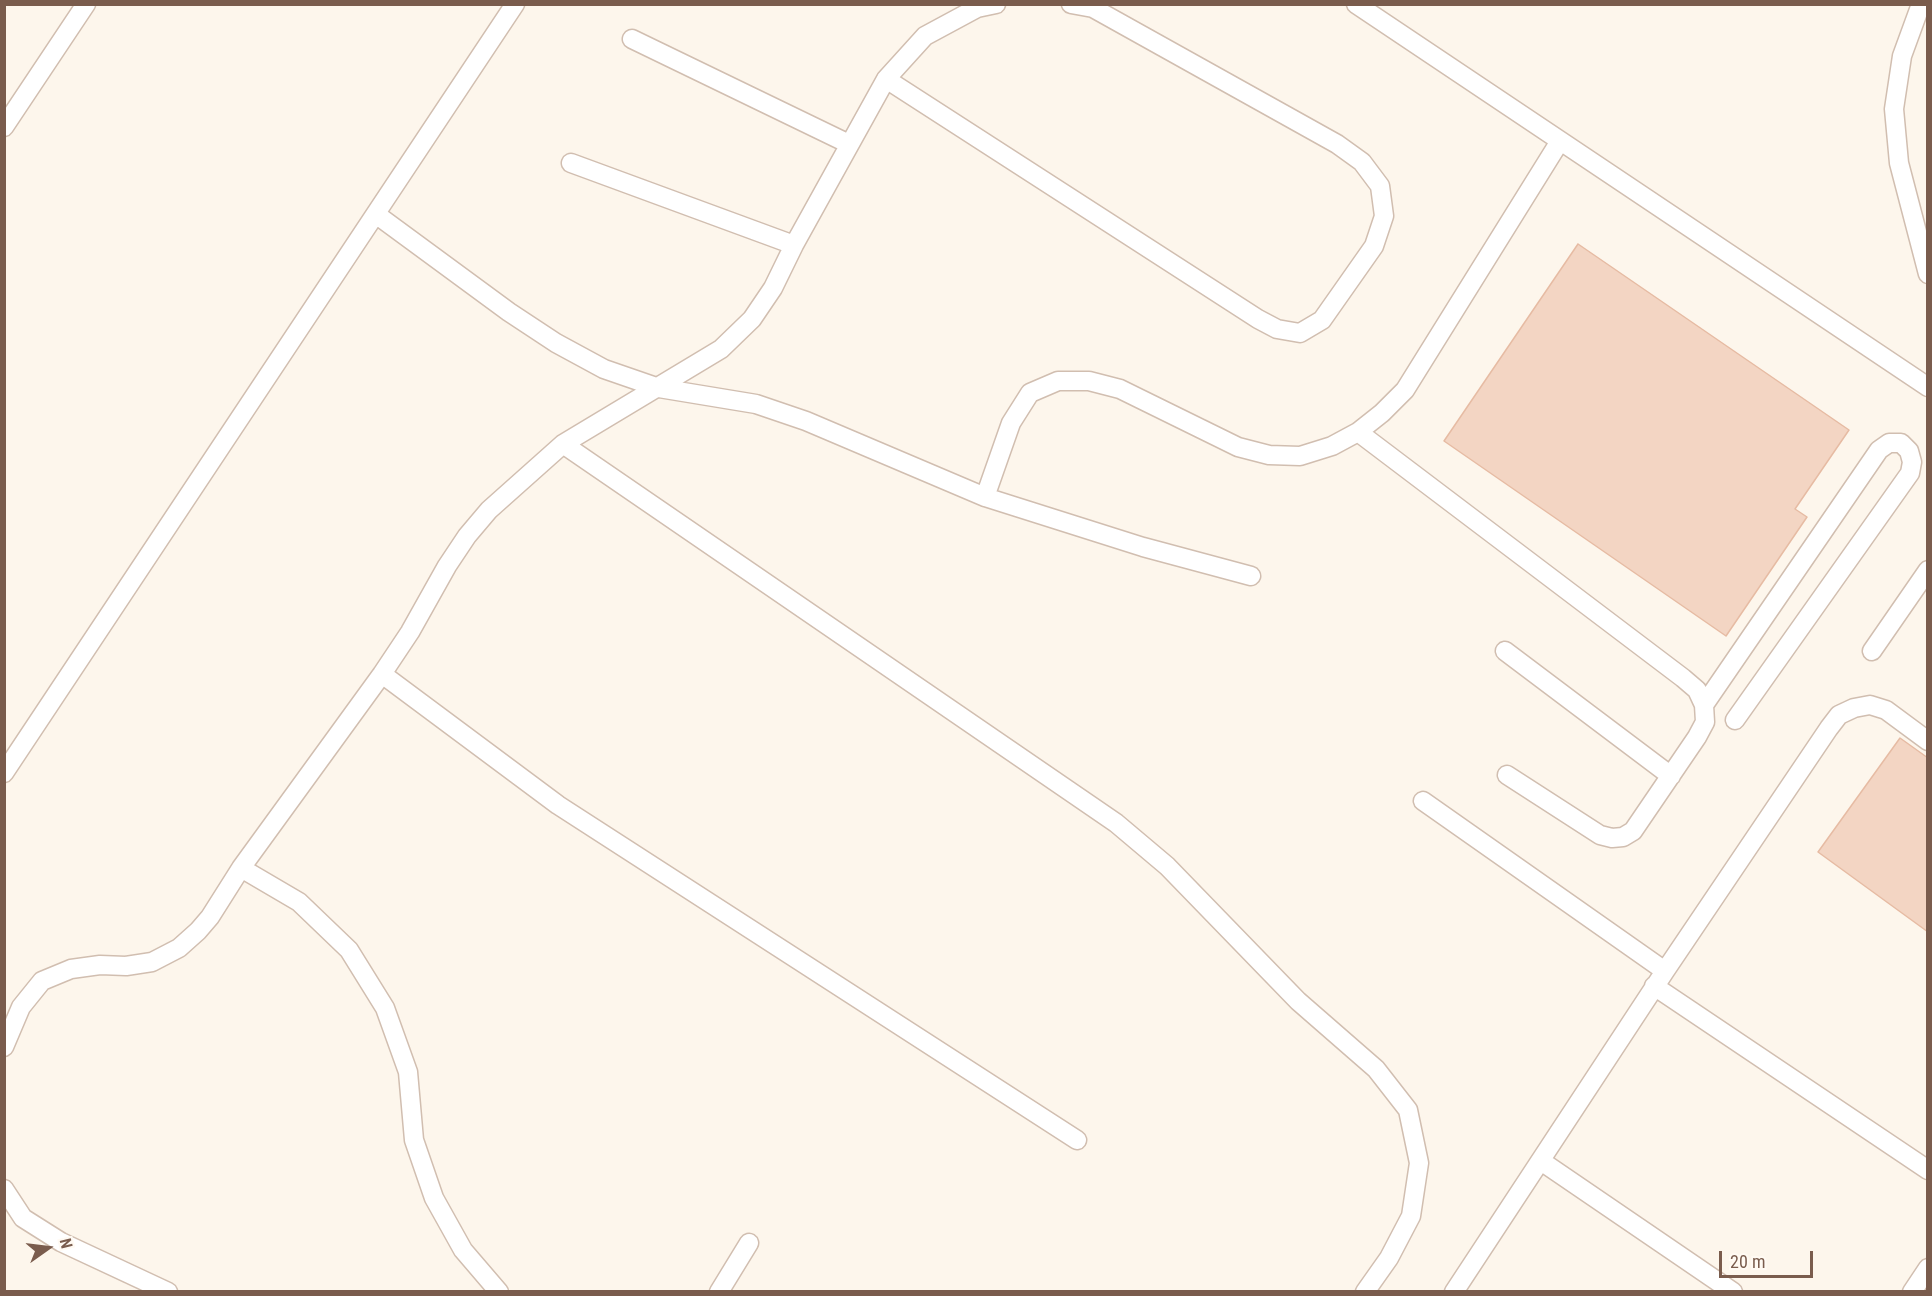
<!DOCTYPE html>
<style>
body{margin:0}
#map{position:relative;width:1932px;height:1296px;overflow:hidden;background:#fdf6ec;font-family:"Roboto Condensed",sans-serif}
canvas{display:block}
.frame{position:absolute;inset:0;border:6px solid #7a5c4d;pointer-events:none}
.north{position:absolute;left:18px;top:1218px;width:60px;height:60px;-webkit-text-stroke:4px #fffaf3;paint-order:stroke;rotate:76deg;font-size:16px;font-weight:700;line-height:24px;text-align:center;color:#7a5c4d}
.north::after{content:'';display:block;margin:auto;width:21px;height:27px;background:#7a5c4d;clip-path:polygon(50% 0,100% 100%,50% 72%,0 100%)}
.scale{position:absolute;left:1719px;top:1251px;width:94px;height:27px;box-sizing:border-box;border:3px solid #7a5c4d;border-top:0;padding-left:8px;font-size:18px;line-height:21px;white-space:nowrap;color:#7a5c4d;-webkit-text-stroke:4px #fffaf3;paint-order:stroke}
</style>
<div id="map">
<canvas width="1932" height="1296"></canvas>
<div class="frame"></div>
<div class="north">N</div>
<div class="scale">20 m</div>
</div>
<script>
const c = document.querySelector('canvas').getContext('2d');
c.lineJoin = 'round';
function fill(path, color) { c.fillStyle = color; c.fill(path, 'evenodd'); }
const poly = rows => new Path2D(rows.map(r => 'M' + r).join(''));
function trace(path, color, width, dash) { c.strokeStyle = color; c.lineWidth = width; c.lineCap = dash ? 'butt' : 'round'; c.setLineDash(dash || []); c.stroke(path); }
const building = poly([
 [1578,244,1849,430,1795,509,1807,517,1726,636,1444,441,1578,244],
 [1900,738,1928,758,1928,932,1818,852,1900,738]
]);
fill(building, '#f3d5c3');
trace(building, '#e6bba3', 1.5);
const lane = poly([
 [1356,4,1928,387],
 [1921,4,1902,56,1894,109,1899,163,1928,274],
 [632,39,849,144],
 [886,79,1258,319,1277,329,1300,333,1322,320,1374,246,1384,216,1380,186,1362,162,1337,144,1093,8,1071,4],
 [4,127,86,4],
 [571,163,794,245],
 [377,215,509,312,556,343,604,369,659,388,756,404,806,421,985,497,1143,547,1251,576],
 [1358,432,1683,678,1697,690,1704,705,1705,722,1697,737,1633,831,1623,837,1612,838,1600,835,1507,775],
 [563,444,1116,823,1167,866,1298,1001,1376,1069,1408,1110,1419,1163,1411,1216,1389,1258,1365,1292],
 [985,497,1011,423,1030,393,1058,381,1089,381,1120,389,1238,447,1269,455,1300,456,1332,446,1358,432,1382,413,1405,390,1560,141],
 [1505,651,1671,776],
 [1872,651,1928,570],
 [382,674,558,805,1077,1140],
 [1704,705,1879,450,1889,443,1901,443,1909,451,1912,462,1910,473,1735,720],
 [4,773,515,4],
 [1423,801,1665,971],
 [241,868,299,902,349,950,385,1008,408,1072,414,1140,434,1198,463,1250,499,1292],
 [1654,986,1928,1170],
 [4,1047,21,1007,42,981,71,969,100,965,126,966,152,962,179,948,198,931,210,917,241,868,382,674,410,632,447,566,467,536,489,510,563,444,721,349,752,319,773,288,794,245,886,79,925,36,977,8,996,4],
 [1541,1161,1733,1292],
 [4,1189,23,1218,61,1242,168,1292],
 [719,1292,749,1243],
 [1454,1292,1665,971,1829,728,1839,715,1854,708,1870,705,1886,710,1928,741],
 [1912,1292,1928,1268]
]);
trace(lane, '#d1beb0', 21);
trace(lane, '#fff', 18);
</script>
